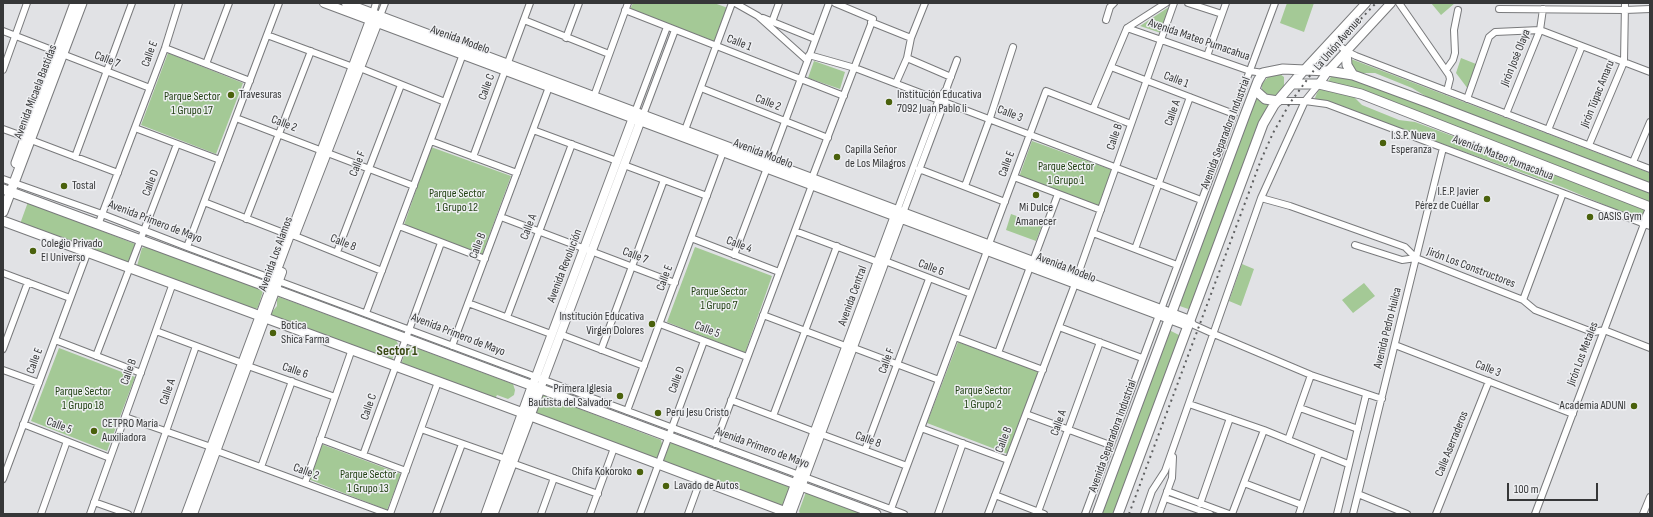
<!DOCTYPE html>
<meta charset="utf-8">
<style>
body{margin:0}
#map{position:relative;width:1653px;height:517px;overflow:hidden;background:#e1e2e5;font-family:"Sofia Sans Condensed",sans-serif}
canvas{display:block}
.frame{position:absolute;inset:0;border:4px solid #363738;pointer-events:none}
.scale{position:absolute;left:1507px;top:483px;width:91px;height:18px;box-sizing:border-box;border:2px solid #363738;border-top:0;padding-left:5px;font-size:12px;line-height:14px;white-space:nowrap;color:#363738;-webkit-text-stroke:3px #eeeff2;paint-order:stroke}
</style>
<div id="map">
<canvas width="1653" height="517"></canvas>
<div class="frame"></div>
<div class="scale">100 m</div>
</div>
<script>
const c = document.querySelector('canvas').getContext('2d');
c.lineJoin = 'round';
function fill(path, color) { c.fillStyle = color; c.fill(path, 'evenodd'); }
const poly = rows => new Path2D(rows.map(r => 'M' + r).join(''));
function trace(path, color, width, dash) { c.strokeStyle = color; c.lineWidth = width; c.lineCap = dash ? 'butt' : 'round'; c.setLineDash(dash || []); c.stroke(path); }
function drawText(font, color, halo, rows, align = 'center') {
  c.font = font + ' "Sofia Sans Condensed",sans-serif'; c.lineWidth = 3; c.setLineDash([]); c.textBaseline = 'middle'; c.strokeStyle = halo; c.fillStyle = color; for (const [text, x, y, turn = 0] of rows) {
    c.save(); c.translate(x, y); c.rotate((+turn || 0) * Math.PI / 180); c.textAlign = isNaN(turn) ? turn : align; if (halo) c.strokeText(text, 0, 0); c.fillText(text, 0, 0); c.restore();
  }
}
fill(poly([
 [633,3,714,3,728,8,715,42,630,9],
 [1287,3,1314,3,1304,32,1280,23],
 [1431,3,1455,3,1441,15],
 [1172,5,1161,33,1140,26],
 [168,53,243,83,216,154,141,125],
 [1461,58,1476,64,1468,89,1456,73],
 [1351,59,1650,173,1650,186,1432,100,1412,88,1375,73,1360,73,1355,70,1351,63],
 [814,61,845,72,840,89,808,78],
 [1334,71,1650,191,1650,206,1328,82],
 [1280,74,1284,77,1284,88,1279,97,1271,99,1262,90,1262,84,1268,77],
 [1320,89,1336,89,1354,97,1362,105,1399,120,1415,122,1613,196,1647,210,1643,221,1562,187,1329,103,1317,101,1315,98,1317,93],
 [1256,97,1263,102,1272,105,1191,310,1177,305],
 [1032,141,1112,170,1099,206,1019,177],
 [431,147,511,176,482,255,404,225],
 [28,202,135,244,136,246,129,264,20,224],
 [1011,214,1042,225,1036,241,1006,230],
 [145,247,259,287,263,291,258,307,255,310,137,266,142,248],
 [695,247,772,276,745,353,667,322],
 [1242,264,1254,269,1241,306,1229,301],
 [1364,283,1375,296,1353,313,1342,300],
 [279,297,396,340,398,344,392,360,278,318,272,315,271,313,277,306,277,299],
 [1169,330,1181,336,1115,514,1100,514],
 [958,342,1039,372,1008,454,927,423],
 [407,346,411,346,513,384,515,390,514,395,508,399,497,395,495,399,401,365],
 [59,348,135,377,107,451,31,421],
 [543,395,661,440,662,444,658,457,655,459,535,413,541,397],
 [671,443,677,444,788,486,790,489,784,506,782,507,663,463,668,445],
 [321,444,401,474,387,510,308,479],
 [806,492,864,514,800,514,799,511]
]), '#a4c996');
const minor = poly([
 [735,3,758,16,807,60],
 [1188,3,1222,14],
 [1399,3,1449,75,1450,79,1447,91],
 [1499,9,1625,10,1650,9],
 [625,10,844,96],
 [373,13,376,3],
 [380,16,385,3],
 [763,18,815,39],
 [524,20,609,54],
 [1106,20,1110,7,1114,3],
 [772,22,779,3],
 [871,22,911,38],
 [1127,28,1250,71,1263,73],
 [1127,28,1166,3],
 [3,31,150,88],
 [267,35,353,67],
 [566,38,579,3],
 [1333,40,1346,51,1356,56,1650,169],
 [165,48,250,81],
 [809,55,855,68,1201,200],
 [1207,56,1226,3],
 [907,58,951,77],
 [206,64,229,3],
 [1111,67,1234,114],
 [360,68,445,102],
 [3,70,27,3],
 [1446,70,1453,60,1455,53,1454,30,1458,10],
 [896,83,907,58,911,38,925,3],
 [701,88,828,138],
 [594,96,628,3],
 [1467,99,1489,37,1495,32,1540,30,1650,72],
 [1278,101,1305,101,1327,104,1650,226],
 [1093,109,1127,28],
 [635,112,667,27],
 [1506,114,1540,30,1543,9],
 [643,115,675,30],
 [236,118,414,186],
 [135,128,220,160],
 [3,129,25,137],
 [533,130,617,161],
 [685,130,732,3],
 [1548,130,1582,46],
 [31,140,118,173],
 [431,141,517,173],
 [1589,145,1624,62,1625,3],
 [75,157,132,3],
 [473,157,530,3],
 [770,162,829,3],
 [1633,162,1650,122],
 [624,165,707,196],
 [919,169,1005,202],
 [1014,177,1101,210],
 [812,178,873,19,835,3],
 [3,179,102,214,187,247,904,514],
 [965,186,990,118,1013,47],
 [1261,198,1290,206,1405,247,1416,258,1523,300,1535,310,1587,330,1594,332,1604,330,1650,348],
 [204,202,289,235],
 [897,211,939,99,947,88],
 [903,213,945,101,947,87,957,60],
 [501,217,675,283],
 [246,219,311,51],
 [98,225,165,48,179,3],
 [399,226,485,259],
 [795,231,878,262],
 [1093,233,1177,265],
 [295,236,382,271],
 [691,238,779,272],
 [989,244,1046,91,1131,124],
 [1355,245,1402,260,1416,258],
 [187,247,279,3],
 [1135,249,1190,97],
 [337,252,401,85],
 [734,255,767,168],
 [885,261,971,294],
 [1033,261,1058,194],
 [3,273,70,298],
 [1077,277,1174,3],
 [1523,300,1563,193],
 [468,303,551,334],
 [366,313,463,54],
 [763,315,848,347],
 [507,317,572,144],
 [1190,320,1194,325,1214,334,1311,375,1382,399],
 [660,324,747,357],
 [1059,327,1142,358],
 [156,331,242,363],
 [560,334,644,366],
 [955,337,1043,370],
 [55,340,141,373],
 [1395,345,1573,414],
 [452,346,549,87],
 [854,348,939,380],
 [3,349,28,282],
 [601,350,664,180],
 [998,353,1030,267],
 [96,356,177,144],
 [248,366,335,397],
 [3,370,39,383],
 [731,400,815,432],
 [1189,404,1264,430,1348,464],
 [1300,408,1358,429],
 [627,411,723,152],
 [1026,414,1110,445],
 [773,416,837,246],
 [125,417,211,447],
 [23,424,110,458],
 [921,428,1008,460],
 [421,429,506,459],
 [821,434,907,466],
 [320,439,406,471],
 [1288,440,1311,375],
 [715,444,812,185],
 [865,450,929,279],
 [217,451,388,514],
 [363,455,441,243],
 [512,463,598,494],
 [261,467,292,381],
 [3,479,88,251],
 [305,483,352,349],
 [1244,483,1302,505],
 [1167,491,1229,514],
 [1358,494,1407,514],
 [995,495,1044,514],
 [1165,498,1210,514],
 [94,502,128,514],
 [1200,504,1230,418],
 [891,509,987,251],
 [1038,512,1100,342],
 [41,514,67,441],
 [90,514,173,283],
 [137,514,196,346],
 [390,514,438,382],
 [436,514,462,444],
 [541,514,554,478],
 [590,514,614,448],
 [640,514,704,341],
 [688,514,700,481],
 [938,514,963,443],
 [988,514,1075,284],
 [1085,514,1275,3],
 [1144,514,1152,491,1165,471,1261,198,1305,101,1319,84],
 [1159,514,1172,478,1173,457],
 [1232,514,1264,430],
 [1299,514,1319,453],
 [1337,514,1366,395],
 [1353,514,1443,148],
 [1436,514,1489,381],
 [1535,514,1644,224],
 [1643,514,1650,497]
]);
const tertiary = poly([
 [324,3,1188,326],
 [346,3,1190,320],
 [1304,70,1366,3],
 [1319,84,1328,71,1391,3],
 [295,235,379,19],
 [532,387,634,115],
 [540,389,642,117],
 [186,514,372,15],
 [193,514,282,272],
 [784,514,896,213],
 [791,514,902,215]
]);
const secondary = poly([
 [1346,51,1347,65,1353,75],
 [1293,84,1319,84,1361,94,1650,207],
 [1255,90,1265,99,1278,101],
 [16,163,75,3],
 [3,189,284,293,876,514],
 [3,212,82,3],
 [3,221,523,413,791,514],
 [1644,224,1650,210],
 [486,514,532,387],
 [493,514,540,389],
 [1097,514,1245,115,1258,81,1263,73,1283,69,1328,71,1353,75,1429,103,1650,188],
 [1118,514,1263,124,1274,105,1304,70]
]);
trace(minor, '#797a7c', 8);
trace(tertiary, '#797a7c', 10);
trace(secondary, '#797a7c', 11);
trace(minor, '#fff', 6);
trace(tertiary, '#fff', 8);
trace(secondary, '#fff', 9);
trace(poly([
 [1129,514,1261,160,1273,133,1290,103,1320,62,1376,3]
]), '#5e5f60', 2, [2, 4]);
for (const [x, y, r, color] of [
 [231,95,4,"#4a610c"],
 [889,102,4,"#4a610c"],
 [1383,143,4,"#4a610c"],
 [837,157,4,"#4a610c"],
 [64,186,4,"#4a610c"],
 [1036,195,4,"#4a610c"],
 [1487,199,4,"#4a610c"],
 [1590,217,4,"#4a610c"],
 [33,251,4,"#4a610c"],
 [652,324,4,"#4a610c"],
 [273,333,4,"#4a610c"],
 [620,396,4,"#4a610c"],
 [1634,406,4,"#4a610c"],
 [658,413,4,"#4a610c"],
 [94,431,4,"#4a610c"],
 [640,472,4,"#4a610c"],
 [666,486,4,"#4a610c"]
]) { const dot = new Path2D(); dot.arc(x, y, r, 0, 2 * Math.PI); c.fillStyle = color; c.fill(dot); trace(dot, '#eeeff2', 1.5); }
drawText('12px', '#363738', '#eeeff2', [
 ["Avenida Modelo",460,40,20],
 ["Avenida Mateo Pumacahua",1199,40,19],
 ["Calle 1",739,43,21],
 ["La Unión Avenue",1338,44,-49],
 ["Calle E",150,54,-70],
 ["Jirón José Olaya",1516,58,-68],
 ["Calle 7",107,60,21],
 ["Calle 1",1176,80,21],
 ["Calle C",487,87,-70],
 ["Avenida Micaela Bastidas",36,92,-69],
 ["Jirón Túpac Amaru",1598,94,-68],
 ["Calle 2",768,103,21],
 ["Calle A",1173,113,-70],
 ["Calle 3",1010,114,21],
 ["Calle 2",284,124,21],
 ["Avenida Separadora Industrial",1226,133,-69],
 ["Calle B",1115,137,-71],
 ["Avenida Modelo",763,154,21],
 ["Avenida Mateo Pumacahua",1503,158,21],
 ["Calle F",358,164,-69],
 ["Calle E",1007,164,-70],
 ["Calle D",151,183,-69],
 ["Avenida Primero de Mayo",155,222,21],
 ["Calle A",529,227,-69],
 ["Calle 8",343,243,22],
 ["Calle 4",739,245,21],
 ["Calle B",478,246,-69],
 ["Avenida Los Alamos",276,254,-70],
 ["Calle 7",635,256,21],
 ["Avenida Revolución",565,266,-69],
 ["Calle 6",931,268,21],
 ["Avenida Modelo",1066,268,21],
 ["Jirón Los Constructores",1471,268,21],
 ["Calle E",665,278,-70],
 ["Avenida Central",853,296,-70],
 ["Avenida Pedro Huilca",1388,328,-76],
 ["Calle 5",707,330,21],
 ["Avenida Primero de Mayo",458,335,21],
 ["Jirón Los Metales",1583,354,-69],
 ["Calle E",35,361,-70],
 ["Calle F",887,361,-70],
 ["Calle 3",1488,369,21],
 ["Calle 6",295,371,19],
 ["Calle B",129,372,-70],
 ["Calle D",677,380,-70],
 ["Calle A",168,392,-71],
 ["Calle C",369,407,-71],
 ["Calle A",1059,423,-70],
 ["Calle 5",59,426,21],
 ["Avenida Separadora Industrial",1113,436,-70],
 ["Calle 8",868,440,20],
 ["Calle B",1004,440,-69],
 ["Calle Aserraderos",1452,444,-68],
 ["Avenida Primero de Mayo",762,448,20],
 ["Calle 2",306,472,20]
]);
drawText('12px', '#363738', '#eeeff2', [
 ["Travesuras",239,95],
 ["Institución Educativa",897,95],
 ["7092 Juan Pablo Ii",897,109],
 ["I.S.P. Nueva",1391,136],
 ["Esperanza",1391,150],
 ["Capilla Señor",845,150],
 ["de Los Milagros",845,164],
 ["Tostal",72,186],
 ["I.E.P. Javier",1479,192,"right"],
 ["Pérez de Cuéllar",1479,206,"right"],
 ["Mi Dulce",1036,208,"center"],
 ["Amanecer",1036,222,"center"],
 ["OASIS Gym",1598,217],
 ["Colegio Privado",41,244],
 ["El Universo",41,258],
 ["Institución Educativa",644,317,"right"],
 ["Virgen Dolores",644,331,"right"],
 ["Botica",281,326],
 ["Shica Farma",281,340],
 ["Primera Iglesia",612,389,"right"],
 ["Bautista del Salvador",612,403,"right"],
 ["Academia ADUNI",1626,406,"right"],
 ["Peru Jesu Cristo",666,413],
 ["CETPRO María",102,424],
 ["Auxiliadora",102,438],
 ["Chifa Kokoroko",632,472,"right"],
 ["Lavado de Autos",674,486]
], 'left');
drawText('12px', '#1e3e0f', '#eeeff2', [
 ["Parque Sector",192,97],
 ["1 Grupo 17",192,111],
 ["Parque Sector",1066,167],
 ["1 Grupo 1",1066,181],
 ["Parque Sector",457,194],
 ["1 Grupo 12",457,208],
 ["Parque Sector",719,292],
 ["1 Grupo 7",719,306],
 ["Parque Sector",983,391],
 ["1 Grupo 2",983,405],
 ["Parque Sector",83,392],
 ["1 Grupo 18",83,406],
 ["Parque Sector",368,475],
 ["1 Grupo 13",368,489]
]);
drawText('bold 14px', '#3a4a14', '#eeeff2', [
 ["Sector 1",397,351]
]);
</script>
